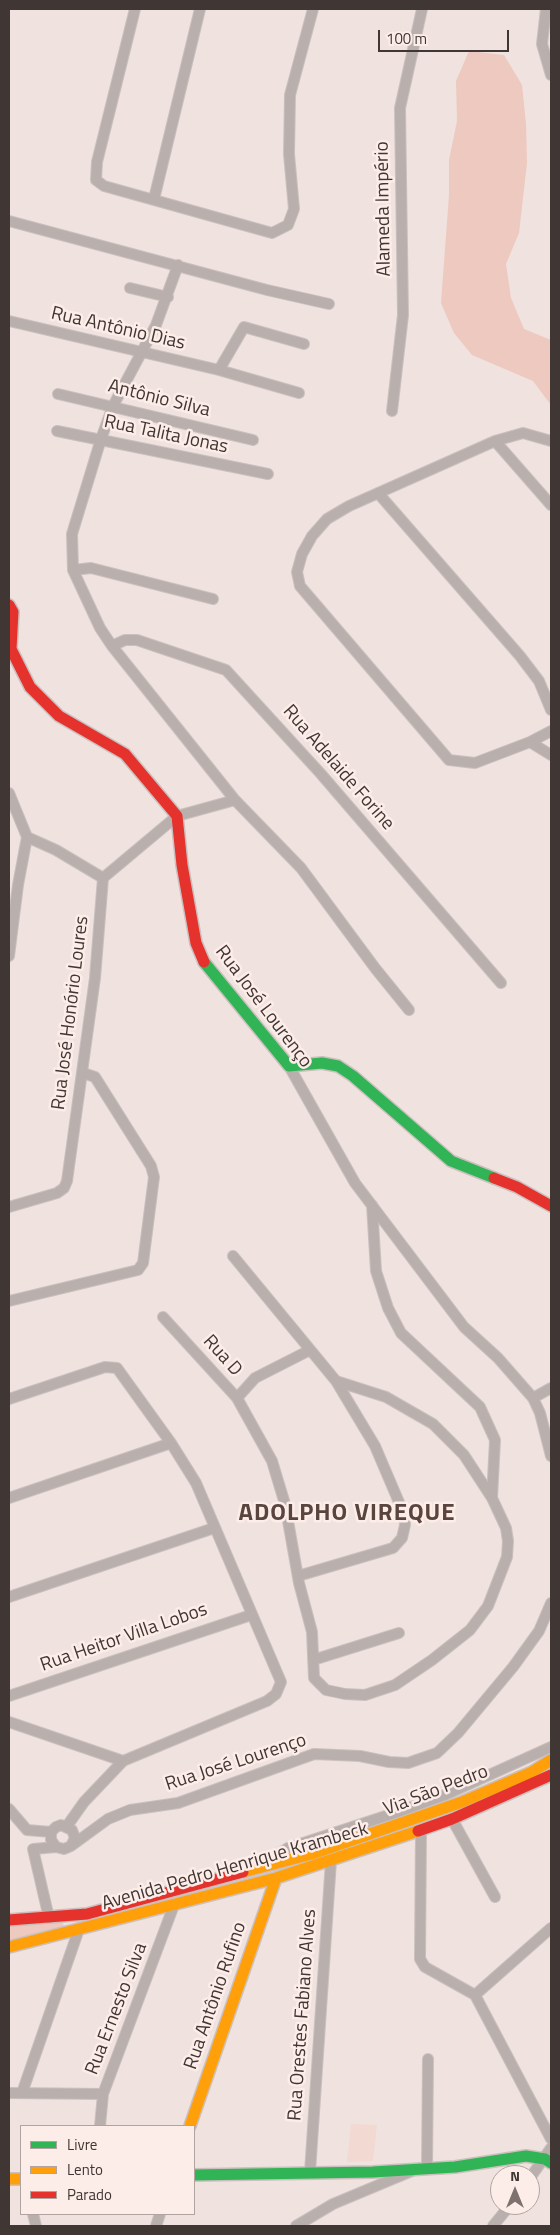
<!DOCTYPE html>
<meta charset="utf-8">
<style>
body{margin:0}
#map{position:relative;width:560px;height:2235px;overflow:hidden;background:#f0e2df;font-family:"Titillium Web",sans-serif}
canvas{display:block}
.frame{position:absolute;inset:0;border:10px solid #403633;pointer-events:none}
.legend{position:absolute;left:20px;top:2125px;width:175px;height:90px;box-sizing:border-box;background:#fdede9;border:1px solid #b1a4a0;margin:0;padding:6px 9px;list-style:none;font-size:15px;color:#403633}
.legend li{display:flex;align-items:center;gap:10px;height:25px}
.legend b{width:25px;border:1px solid #b1a4a0}
.north{position:absolute;left:490px;top:2165px;width:50px;height:50px;box-sizing:border-box;background:#fdede9;border:1px solid #b1a4a0;border-radius:50%;rotate:0deg;font-size:14px;font-weight:700;line-height:20px;text-align:center;color:#403633}
.north::after{content:'';display:block;margin:auto;width:18px;height:22px;background:#7e726f;clip-path:polygon(50% 0,100% 100%,50% 72%,0 100%)}
.scale{position:absolute;left:378px;top:30px;width:131px;height:22px;box-sizing:border-box;border:2px solid #403633;border-top:0;padding-left:6px;font-size:15px;line-height:18px;white-space:nowrap;color:#403633;-webkit-text-stroke:4px #fdede9;paint-order:stroke}
</style>
<div id="map">
<canvas width="560" height="2235"></canvas>
<div class="frame"></div>
<ul class="legend">
<li><b style="height:6px;background:#30b455"></b>Livre</li>
<li><b style="height:6px;background:#ff9f0a"></b>Lento</li>
<li><b style="height:6px;background:#e5322d"></b>Parado</li>
</ul>
<div class="north">N</div>
<div class="scale">100 m</div>
</div>
<script>
const c = document.querySelector('canvas').getContext('2d');
c.lineJoin = 'round';
function fill(path, color) { c.fillStyle = color; c.fill(path, 'evenodd'); }
const poly = rows => new Path2D(rows.map(r => 'M' + r).join(''));
function trace(path, color, width, dash) { c.strokeStyle = color; c.lineWidth = width; c.lineCap = dash ? 'butt' : 'round'; c.setLineDash(dash || []); c.stroke(path); }
function drawText(font, color, halo, rows, align = 'center') {
  c.font = font + ' "Titillium Web",sans-serif'; c.lineWidth = 5; c.setLineDash([]); c.textBaseline = 'middle'; c.strokeStyle = halo; c.fillStyle = color; for (const [text, x, y, turn = 0] of rows) {
    c.save(); c.translate(x, y); c.rotate((+turn || 0) * Math.PI / 180); c.textAlign = isNaN(turn) ? turn : align; if (halo) c.strokeText(text, 0, 0); c.fillText(text, 0, 0); c.restore();
  }
}
fill(poly([
 [351,2124,377,2125,373,2161,347,2162]
]), '#f2d9d2');
fill(poly([
 [469,51,504,55,522,85,526,124,527,163,519,233,506,264,511,298,524,329,551,340,551,405,533,381,472,355,454,333,441,303,449,195,449,160,457,121,456,81],
 [27,1923,63,1923,64,1927,9,1941,9,1925]
]), '#edc9c0');
const street = poly([
 [135,9,97,162,96,180,104,186,272,233,288,225,294,209,289,154,290,95,313,9],
 [546,9,542,44,551,75],
 [154,199,200,9],
 [9,221,267,290,329,304],
 [178,265,156,325,113,406,101,439,72,534,73,570,100,628,112,646,235,800,301,868,375,968,409,1010],
 [130,288,168,297],
 [9,321,219,370,299,393],
 [219,370,244,327,304,344],
 [58,394,253,440],
 [392,411,403,315,400,108,422,9],
 [57,431,268,474],
 [495,441,551,505],
 [551,441,523,433,495,441,349,506,327,519,312,536,302,554,297,572,300,586,449,760,475,763,530,742,551,731],
 [378,493,520,656,539,681,551,710],
 [73,570,91,568,213,599],
 [112,646,125,640,137,640,226,670,321,774,501,983],
 [530,742,551,755],
 [9,793,27,837],
 [27,837,56,850,103,878],
 [9,956,18,885,27,837],
 [289,1066,355,1183,464,1327,498,1358,533,1398,540,1413,551,1456],
 [9,1207,57,1193,64,1188,67,1181,95,978,103,878,177,816,235,800],
 [233,1256,336,1381,386,1397,433,1424,464,1455,492,1498],
 [9,1301,138,1270,143,1263,154,1177,151,1166,95,1077,83,1073],
 [163,1317,237,1398,272,1461,285,1504,299,1583,312,1632,314,1678,326,1690,345,1694,365,1695,395,1685,432,1660,470,1630,488,1606,507,1557,508,1541,506,1528,492,1498,495,1440,480,1407,401,1333,388,1308,376,1271,372,1205],
 [237,1398,255,1378,310,1350],
 [533,1398,551,1388],
 [9,1399,105,1367,117,1368,171,1443,196,1483,281,1682,276,1694,267,1701,123,1761,9,1722],
 [9,1498,171,1443],
 [298,1576,393,1548,402,1538,405,1525,404,1514,375,1446,336,1381],
 [9,1597,214,1528],
 [313,1660,399,1633],
 [9,1696,251,1615],
 [9,1809,27,1830,51,1832],
 [452,1819,495,1897],
 [67,1826,84,1802,123,1761],
 [421,1830,420,1959,425,1967,475,1995,551,2139],
 [71,1846,75,1838,72,1830,61,1825,56,1827,51,1832,51,1840,56,1847,64,1849,71,1846,108,1819,130,1810,178,1803,314,1754,360,1756,389,1762,408,1763,437,1753,458,1733,513,1667,539,1631,551,1603],
 [262,1865,288,1848,398,1812,445,1795,551,1747],
 [49,1918,33,1849,56,1847],
 [475,1995,551,1928],
 [9,2093,103,2094],
 [22,2093,79,1929],
 [100,2126,103,2094,174,1905],
 [427,2169,428,2059],
 [310,2172,331,1861],
 [530,2178,551,2148],
 [33,2214,36,2226],
 [156,2226,160,2214],
 [296,2226,333,2204,412,2171],
 [493,2226,510,2205]
]);
const fast = poly([
 [204,962,289,1066,322,1063,338,1066,353,1076,451,1161,494,1178],
 [194,2175,373,2172,455,2167,526,2156,545,2159,551,2163]
]);
const slow = poly([
 [243,1872,312,1854,462,1802,532,1772,551,1760],
 [9,1947,276,1878,418,1831],
 [190,2126,276,1878],
 [9,2179,21,2179]
]);
const jam = poly([
 [9,605,13,612,11,649,30,687,59,716,125,754,177,816,182,865,196,943,204,962],
 [494,1178,517,1187,551,1206],
 [418,1831,452,1819,551,1775],
 [9,1920,87,1914,243,1872]
]);
trace(street, '#cbc0be', 12);
trace(fast, '#cbc0be', 14);
trace(slow, '#cbc0be', 14);
trace(jam, '#cbc0be', 14);
trace(street, '#b9afad', 10);
trace(fast, '#30b455', 11);
trace(slow, '#ff9f0a', 11);
trace(jam, '#e5322d', 11);
drawText('19px', '#403633', '#fdede9', [
 ["Alameda Império",384,209,-91],
 ["Rua Antônio Dias",118,329,13],
 ["Antônio Silva",159,399,14],
 ["Rua Talita Jonas",166,435,12],
 ["Rua Adelaide Forine",338,768,49],
 ["Rua José Lourenço",263,1007,53],
 ["Rua José Honório Loures",71,1013,-83],
 ["Rua D",222,1356,48],
 ["Rua Heitor Villa Lobos",124,1638,-19],
 ["Rua José Lourenço",236,1763,-18],
 ["Via São Pedro",436,1791,-21],
 ["Avenida Pedro Henrique Krambeck",235,1867,-16],
 ["Rua Antônio Rufino",216,1996,-71],
 ["Rua Ernesto Silva",117,2009,-69],
 ["Rua Orestes Fabiano Alves",303,2015,-86]
]);
c.letterSpacing = '1px';
drawText('bold 24px', '#59443e', '#fdede9', [
 ["ADOLPHO VIREQUE",347,1514]
]);
c.letterSpacing = '0px';
</script>
